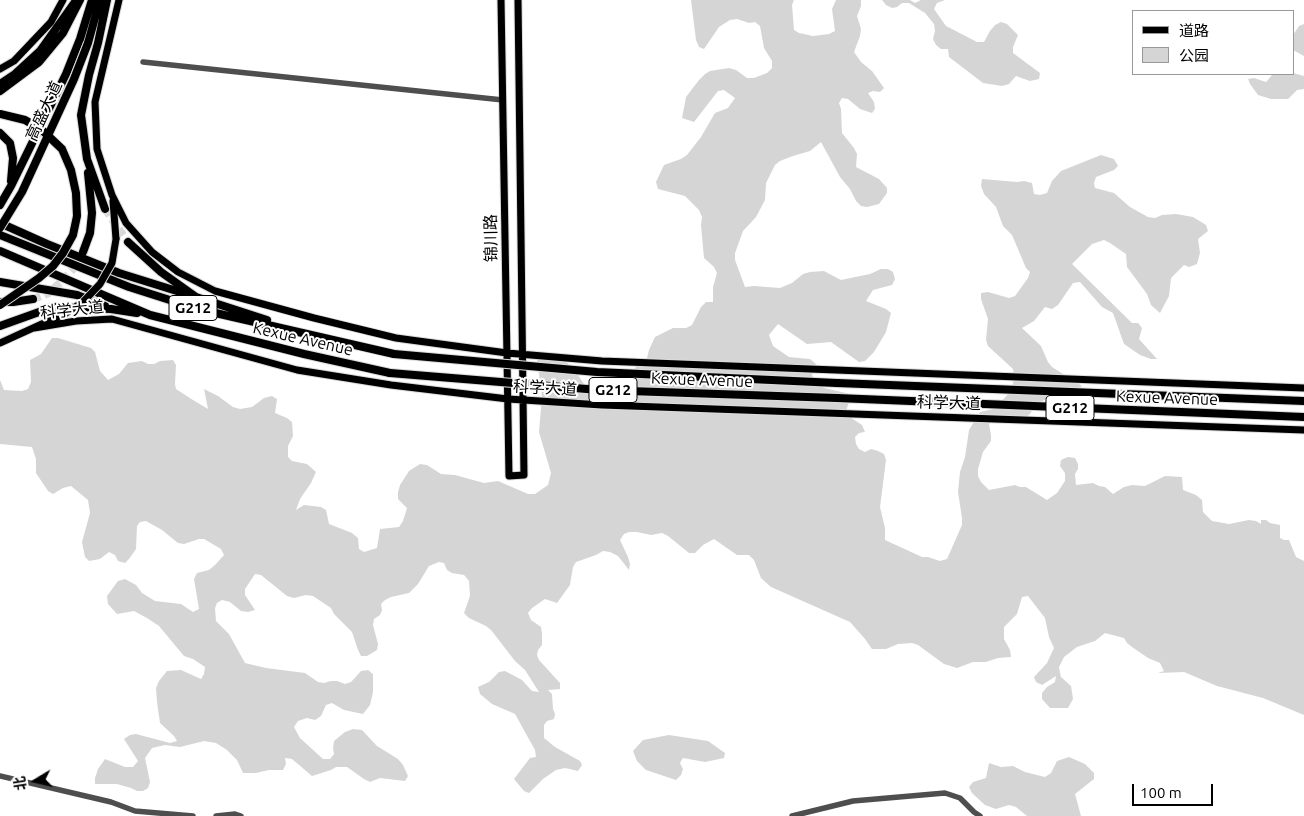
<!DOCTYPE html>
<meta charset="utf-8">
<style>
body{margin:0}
#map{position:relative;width:1304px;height:816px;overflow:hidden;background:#fff;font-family:Ubuntu,"Noto Sans SC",sans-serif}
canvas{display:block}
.legend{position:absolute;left:1132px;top:10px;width:162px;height:65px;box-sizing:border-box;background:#fff;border:1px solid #999;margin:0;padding:6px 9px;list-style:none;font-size:15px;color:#000}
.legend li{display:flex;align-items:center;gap:10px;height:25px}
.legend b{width:25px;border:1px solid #999}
.north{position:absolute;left:10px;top:756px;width:50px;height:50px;-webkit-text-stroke:4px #fff;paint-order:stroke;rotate:261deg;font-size:14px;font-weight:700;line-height:20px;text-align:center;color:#000}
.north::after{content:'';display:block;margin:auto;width:18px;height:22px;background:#000;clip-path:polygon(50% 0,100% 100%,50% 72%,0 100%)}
.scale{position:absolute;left:1132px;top:784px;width:81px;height:22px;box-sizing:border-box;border:2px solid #000;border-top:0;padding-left:6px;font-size:15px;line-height:18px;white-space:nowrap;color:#000;-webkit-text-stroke:4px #fff;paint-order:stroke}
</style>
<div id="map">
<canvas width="1304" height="816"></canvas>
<ul class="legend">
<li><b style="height:6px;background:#000"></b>道路</li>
<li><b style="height:14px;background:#d5d5d5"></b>公园</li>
</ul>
<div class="north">北</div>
<div class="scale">100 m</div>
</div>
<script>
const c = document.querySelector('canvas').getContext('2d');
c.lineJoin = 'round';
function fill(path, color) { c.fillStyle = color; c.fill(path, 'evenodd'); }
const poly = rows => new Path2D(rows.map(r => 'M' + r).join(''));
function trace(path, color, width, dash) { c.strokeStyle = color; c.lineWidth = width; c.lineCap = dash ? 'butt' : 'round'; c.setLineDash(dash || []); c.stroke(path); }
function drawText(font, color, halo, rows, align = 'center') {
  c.font = font + ' Ubuntu,"Noto Sans SC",sans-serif'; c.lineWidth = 4; c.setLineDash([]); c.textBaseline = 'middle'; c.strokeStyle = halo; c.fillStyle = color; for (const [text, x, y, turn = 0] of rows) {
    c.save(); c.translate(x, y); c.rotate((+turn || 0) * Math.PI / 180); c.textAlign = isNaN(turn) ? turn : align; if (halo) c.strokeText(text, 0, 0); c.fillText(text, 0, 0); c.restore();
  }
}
fill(poly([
 [691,0,794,0,792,5,794,30,799,33,813,36,829,34,835,31,832,9,836,0,861,0,861,6,857,16,861,29,860,36,854,52,861,62,872,71,884,88,880,92,873,91,868,93,874,102,875,109,872,113,860,109,848,99,842,98,839,103,841,109,842,133,854,148,857,154,856,167,879,179,887,188,887,193,879,204,867,207,861,206,856,201,850,189,840,177,821,142,810,151,793,156,780,161,775,165,766,183,765,200,756,217,743,231,735,253,735,260,745,287,754,286,780,288,792,283,803,274,810,272,824,271,841,280,870,274,881,269,888,269,893,272,895,279,892,285,873,290,866,301,886,309,891,313,886,332,874,352,865,361,859,362,831,342,807,344,778,324,769,335,773,346,789,357,810,359,816,364,812,375,815,381,824,388,846,393,851,396,845,414,862,425,865,432,859,433,855,437,856,444,859,449,865,452,871,449,878,451,884,454,886,460,880,507,885,528,885,540,922,557,928,557,940,561,947,559,962,525,962,518,958,492,960,472,965,457,969,430,980,412,994,409,1012,390,1014,377,1013,369,988,346,986,340,988,319,981,299,981,293,988,292,1009,298,1015,296,1028,278,1030,272,1026,268,1012,235,1003,226,996,207,984,194,981,186,982,179,1017,182,1024,181,1032,183,1034,194,1040,195,1047,193,1052,181,1061,171,1101,155,1114,159,1118,166,1114,170,1096,177,1094,183,1095,188,1114,193,1130,207,1148,217,1155,218,1162,215,1176,214,1193,217,1206,225,1208,231,1198,239,1200,253,1197,264,1189,267,1184,265,1171,278,1169,296,1160,313,1151,305,1147,294,1127,267,1126,254,1110,243,1104,240,1092,244,1072,264,1132,323,1138,323,1142,328,1139,339,1157,359,1151,359,1140,355,1124,344,1113,313,1102,307,1080,282,1073,283,1058,305,1052,309,1045,307,1034,321,1022,328,1041,346,1048,362,1052,367,1082,386,1077,389,1064,387,1061,392,1036,404,1030,414,1025,418,1005,415,992,420,989,424,991,435,991,441,983,452,978,469,978,476,981,482,989,490,1015,485,1020,487,1026,487,1047,500,1057,493,1065,481,1065,473,1060,466,1061,460,1068,457,1075,458,1078,464,1078,469,1075,474,1076,485,1093,483,1099,486,1105,487,1113,494,1124,487,1132,485,1145,486,1165,476,1182,477,1183,490,1196,495,1202,500,1203,512,1212,521,1229,524,1249,520,1256,521,1261,524,1261,520,1266,520,1270,523,1280,525,1280,538,1284,540,1289,540,1296,557,1304,561,1304,715,1263,698,1217,686,1184,672,1158,673,1164,671,1160,663,1148,658,1132,647,1127,643,1124,638,1105,633,1095,641,1077,647,1064,657,1059,667,1060,673,1061,677,1071,686,1073,699,1068,708,1050,708,1042,699,1042,693,1047,687,1055,682,1056,676,1042,685,1036,682,1034,677,1047,663,1054,648,1049,637,1045,618,1028,596,1022,597,1017,614,1004,627,1004,639,1010,650,1011,657,998,658,986,662,973,662,957,668,944,664,918,645,912,643,898,644,886,649,872,649,865,639,850,622,771,587,761,578,754,560,749,555,737,555,714,539,703,545,695,553,689,553,668,536,662,533,651,535,637,532,629,532,624,534,620,540,628,557,630,564,629,570,618,556,610,552,603,551,596,555,576,562,573,567,570,585,557,603,545,599,532,608,528,613,531,620,541,627,542,634,542,645,538,650,537,655,539,660,560,683,560,689,548,690,552,694,553,709,555,714,554,719,547,721,544,725,544,738,555,747,580,761,582,765,578,771,565,768,556,770,543,779,529,793,524,791,514,779,530,758,536,757,535,750,515,714,492,704,480,694,478,687,489,682,499,672,505,671,522,680,532,691,539,692,525,670,515,661,491,630,486,626,469,618,464,613,470,596,469,581,464,575,452,573,447,570,444,563,439,562,429,566,418,584,409,593,391,597,385,600,381,604,382,610,380,615,374,619,373,625,378,644,377,650,367,656,361,656,358,650,352,632,334,614,331,608,313,596,306,595,294,598,287,596,261,575,255,574,245,589,245,595,255,610,248,612,241,611,230,602,222,600,217,603,215,608,216,621,229,634,245,663,266,668,305,673,318,682,324,683,331,681,337,681,345,684,351,682,361,671,368,670,373,674,373,692,370,705,363,714,344,710,332,703,326,705,321,716,315,720,307,718,298,721,294,727,300,738,323,759,330,759,334,754,333,748,334,741,345,732,353,729,362,730,377,746,398,759,403,765,408,776,405,781,380,778,370,782,364,779,347,767,336,767,331,770,312,776,292,759,285,758,286,764,283,770,269,770,256,773,243,773,237,760,227,750,216,743,204,741,180,747,165,745,152,748,145,758,150,782,148,788,143,791,137,791,131,788,117,784,95,784,95,778,98,769,105,759,125,767,133,767,138,761,124,739,130,735,136,734,170,743,177,741,174,736,160,723,157,702,156,688,159,681,167,671,181,670,201,679,204,674,205,667,193,659,184,656,159,626,147,618,134,611,117,614,108,604,107,596,118,581,125,579,136,585,142,593,155,601,181,604,193,612,199,609,194,579,197,573,209,570,215,565,224,555,221,549,204,539,199,539,184,544,178,543,162,530,146,521,140,522,137,526,136,549,129,559,125,563,118,561,115,555,109,552,100,559,89,561,85,557,82,542,90,513,88,500,71,486,63,488,53,494,48,491,36,473,36,459,32,447,0,444,0,380,4,390,22,391,28,389,31,382,30,360,41,354,52,338,58,338,91,348,95,352,100,371,108,380,119,374,128,363,142,361,148,364,154,364,160,361,173,360,176,365,175,384,176,389,193,400,208,409,204,389,218,396,233,407,240,409,252,407,264,398,272,396,277,399,275,413,287,418,292,422,293,436,288,446,288,457,292,461,307,464,316,472,311,483,300,499,296,510,304,505,321,507,326,510,329,524,352,533,358,538,359,549,364,552,377,548,380,529,399,527,403,521,407,508,398,499,398,492,400,485,409,471,420,464,427,465,441,474,455,475,484,483,498,481,528,494,535,494,548,485,551,473,539,432,542,396,537,360,542,355,548,353,556,353,574,369,584,384,591,387,617,390,623,385,638,364,646,362,649,350,655,337,673,328,686,328,692,325,701,307,706,302,713,302,713,287,717,273,714,267,704,258,701,225,702,217,699,210,685,196,658,189,656,182,664,165,681,159,687,155,701,137,715,113,728,108,735,98,724,90,718,91,694,122,682,118,686,97,699,80,705,74,710,71,729,68,736,70,747,78,754,78,767,73,772,68,772,61,764,48,760,26,755,22,749,23,737,19,730,20,719,27,704,49,699,47,696,40],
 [882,0,910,0,915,3,921,0,945,0,937,3,934,9,946,26,977,42,984,42,990,31,995,25,1001,22,1007,24,1018,35,1013,47,1013,53,1040,73,1039,79,1030,81,1016,76,1009,84,1002,86,983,83,949,57,948,49,941,49,936,45,933,39,935,31,934,24,925,13,909,3,902,3,897,7,892,8,886,5],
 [1304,24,1304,56,1293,50,1293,35,1299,26],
 [1293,73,1304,76,1304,89,1297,90,1288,99,1271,99,1258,95,1250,84,1248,79,1254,78,1266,82,1273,74],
 [669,735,708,741,725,753,724,758,705,762,683,758,680,763,683,769,681,775,676,780,646,770,637,761,633,751,643,740],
 [1069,757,1085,764,1094,773,1094,779,1075,794,1081,816,1027,816,1016,807,1009,805,996,809,985,805,972,793,969,787,973,782,986,778,989,763,1001,767,1013,766,1025,772,1045,777,1051,773,1057,761]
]), '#d5d5d5');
trace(poly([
 [105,209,128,242],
 [33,299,49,293,62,281,73,269,83,252]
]), '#d9d9d9', 8, [8, 4]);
const major = poly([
 [119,0,95,102,97,149,112,195,126,223,152,252,178,272,215,291,314,318,396,338,507,353,602,361,1304,388],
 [501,0,509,476,524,475,518,0],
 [0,69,14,61,51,22,63,0],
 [113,201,116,239],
 [34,328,76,321,112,319,297,370,391,385,508,399,602,405,1304,430],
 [0,343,66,313]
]);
const highway = poly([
 [88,43,100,0],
 [0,84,15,74,40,51,75,2],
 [0,91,39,62,63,33,80,0],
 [0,133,10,143,13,158,11,181],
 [0,205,11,186,66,74,80,39,92,0],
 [105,209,87,159,81,115,89,75,98,43,107,0],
 [0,223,47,244,119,273,196,297],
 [0,235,129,287,198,309,394,354],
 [128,242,161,272,196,297,267,320],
 [0,251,150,315,304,354,390,373],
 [83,252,90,233,92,213,88,173],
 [0,282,77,295,105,306],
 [2,302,13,302,33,299],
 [0,326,53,307,111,309,137,313],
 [837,383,1304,401],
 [837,398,1304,417]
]);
trace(major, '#dbdbdb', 9);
trace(highway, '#dbdbdb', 10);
trace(poly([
 [143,62,503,100],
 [0,776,111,802,135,811,193,816],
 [216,816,235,814,241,816],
 [792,816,853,801,945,793,960,798,974,812,980,816]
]), '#4e4e4e', 5.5);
trace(major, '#000', 7);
trace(highway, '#000', 8);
const majorBridge = poly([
 [66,313,83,302,100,284,112,263,116,239]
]);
const highwayBridge = poly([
 [0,114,25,120,42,130,62,149,71,170,76,193,77,216,73,235,63,253,53,266,39,278,0,305],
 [0,228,22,192,74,79,88,43],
 [394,354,597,372,837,383],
 [390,373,599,390,837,398]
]);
trace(majorBridge, '#dbdbdb', 9, []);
trace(highwayBridge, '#dbdbdb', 10, []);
trace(majorBridge, '#000', 7);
trace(highwayBridge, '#000', 8);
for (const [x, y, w] of [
 [193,308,48],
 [613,390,48],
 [1070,408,48]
]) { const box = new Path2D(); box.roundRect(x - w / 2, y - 12.5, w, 25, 4); c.fillStyle = '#fff'; c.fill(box); trace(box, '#000', 1); }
drawText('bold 15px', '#000', null, [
 ["G212",193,308],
 ["G212",613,390],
 ["G212",1070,408]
]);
drawText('16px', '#000', '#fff', [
 ["高盛大道",44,111,-65],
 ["锦川路",491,238,-91],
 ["科学大道",72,310,-6],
 ["Kexue Avenue",303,339,13],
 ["Kexue Avenue",702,380,2],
 ["科学大道",545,388,3],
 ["Kexue Avenue",1167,398,2],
 ["科学大道",949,403,2]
]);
</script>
